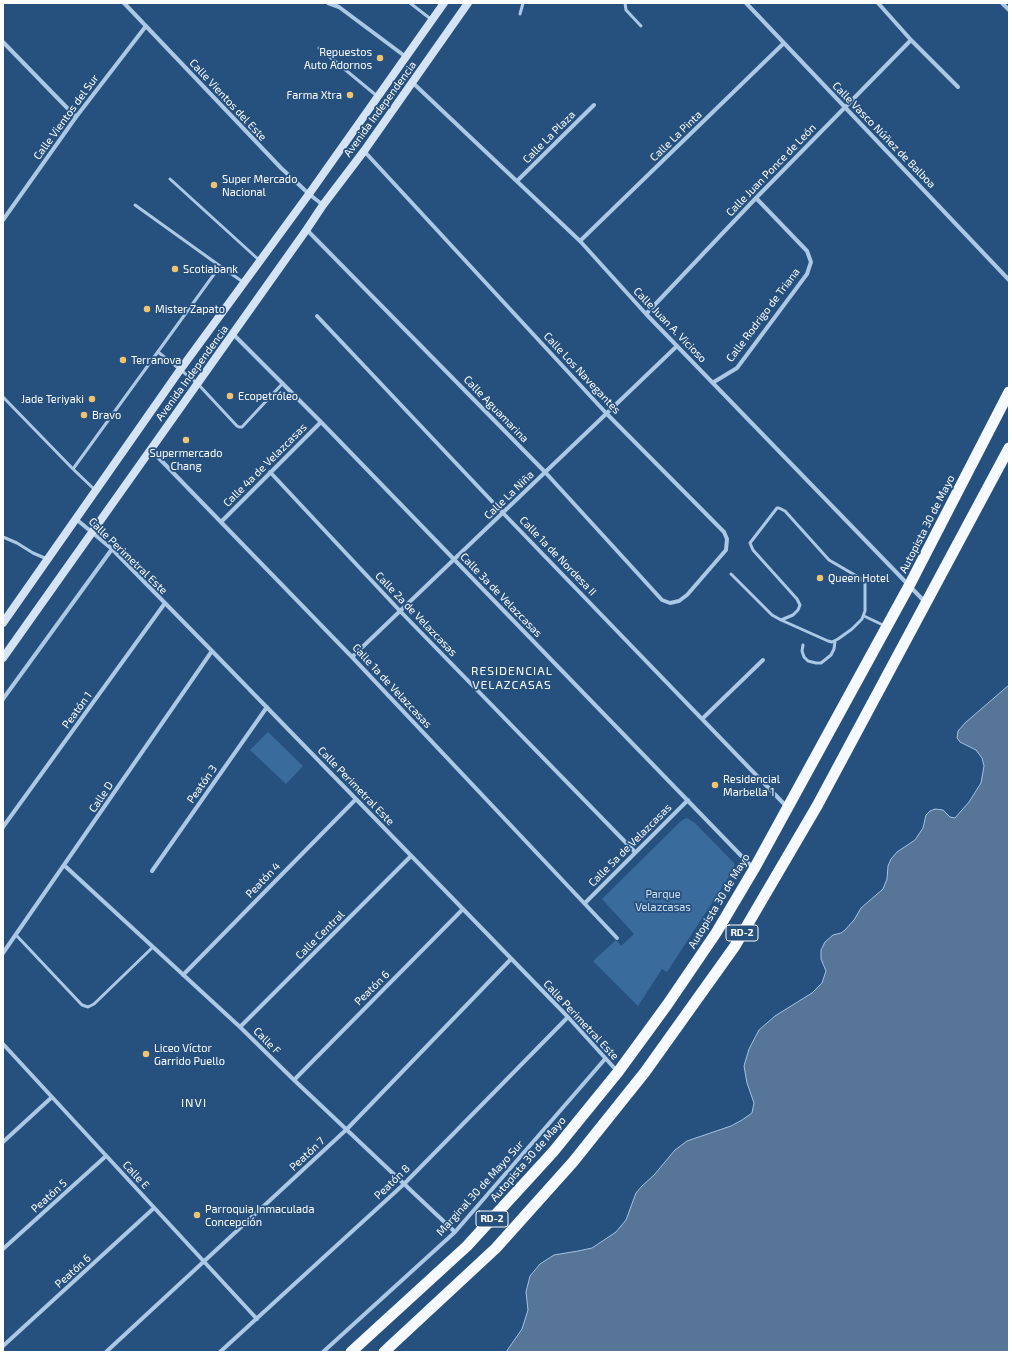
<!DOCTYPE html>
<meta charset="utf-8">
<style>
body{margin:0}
#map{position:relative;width:1012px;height:1355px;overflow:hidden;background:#26507e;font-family:"Exo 2",sans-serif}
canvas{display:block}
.frame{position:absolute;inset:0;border:4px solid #fff;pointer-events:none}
</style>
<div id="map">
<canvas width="1012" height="1355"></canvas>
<div class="frame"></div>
</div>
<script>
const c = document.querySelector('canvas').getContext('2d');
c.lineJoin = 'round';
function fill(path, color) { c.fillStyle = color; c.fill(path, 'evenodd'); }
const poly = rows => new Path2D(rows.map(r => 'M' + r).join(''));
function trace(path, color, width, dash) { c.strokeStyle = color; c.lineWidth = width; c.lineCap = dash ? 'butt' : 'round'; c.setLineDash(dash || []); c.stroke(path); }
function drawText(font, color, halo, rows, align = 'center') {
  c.font = font + ' "Exo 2",sans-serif'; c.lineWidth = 3.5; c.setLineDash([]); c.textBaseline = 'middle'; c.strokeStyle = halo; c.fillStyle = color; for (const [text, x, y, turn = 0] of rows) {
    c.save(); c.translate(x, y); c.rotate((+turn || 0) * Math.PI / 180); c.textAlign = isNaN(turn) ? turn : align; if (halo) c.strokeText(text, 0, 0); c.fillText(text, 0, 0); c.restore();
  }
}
fill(poly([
 [268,732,303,766,286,784,250,750],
 [687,818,695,823,734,863,734,869,667,972,662,969,638,1006,593,961,616,940,621,946,634,934,602,899,680,822,684,819]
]), '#396b9c');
const water = poly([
 [1009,685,1009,1352,506,1352,522,1329,528,1310,526,1292,530,1276,540,1264,554,1255,578,1251,592,1248,616,1232,626,1220,636,1193,642,1186,654,1175,675,1150,687,1141,731,1126,742,1120,752,1113,754,1103,747,1083,744,1066,749,1049,759,1030,775,1016,812,993,822,983,826,971,821,959,821,950,825,942,833,935,841,933,845,930,854,920,861,908,883,889,887,879,888,866,891,859,897,852,915,840,923,828,926,815,930,811,935,809,943,810,950,817,955,818,969,802,981,783,984,766,982,758,976,750,960,742,957,738,958,731,965,723,1009,685]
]);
fill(water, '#577596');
trace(water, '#a0c4e6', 1);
trace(poly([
 [410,3,432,20],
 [625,3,626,10,641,26],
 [520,14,523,3],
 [319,48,377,96],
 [170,179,259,260],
 [135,205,220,266],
 [158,352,197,383,237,426,239,427,242,427,283,383],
 [3,397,73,469],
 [95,490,73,469,220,266,243,282],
 [3,537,17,543,33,553,47,559],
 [731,574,772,615,781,620,828,641,832,642,838,639,852,629,862,619,865,611,865,583,860,578,829,560,785,511,779,508,777,508,750,543,753,550,797,599,800,605,798,610,793,615,781,620],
 [864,616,885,626],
 [803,645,802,651,804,657,808,661,816,663,821,663,831,655,834,649,835,641],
 [16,935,82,1005,88,1007,94,1004,153,947]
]), '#abc8e5', 3);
trace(poly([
 [124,3,281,168,309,194,323,205],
 [328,3,339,7,406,57],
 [746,3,1009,280],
 [878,3,911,40,958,87],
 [1002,3,1009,10],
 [3,42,76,117],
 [412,82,580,241,646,314,926,603],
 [517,181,594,105],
 [3,220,76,117,146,26],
 [307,230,545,472,662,600,670,603,679,601,687,595,726,550,727,539,724,532,606,413,364,151],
 [580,241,784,43],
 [646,314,756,198,911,40],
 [317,316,503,513,787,807],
 [233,334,321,422,753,868],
 [714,382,737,368,807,274,811,262,807,251,756,198],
 [151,450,352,657,617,938],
 [270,472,400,611,635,852],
 [76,519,112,549,212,651,568,1017,617,1071],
 [221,522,321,422],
 [352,657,677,346],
 [3,699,112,549],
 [702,719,763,660],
 [3,827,165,603],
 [65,866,240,1027,294,1080,455,1232],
 [152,871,267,707],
 [585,903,688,800],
 [3,953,212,651],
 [183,975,356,799],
 [240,1027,411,856],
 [3,1044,257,1319],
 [294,1080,463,909],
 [3,1142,52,1097],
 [3,1249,106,1156],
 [3,1346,154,1208],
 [106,1352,347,1129,511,959],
 [220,1352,404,1184,568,1017],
 [323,1352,455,1232,605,1059]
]), '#abc8e5', 4);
trace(poly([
 [3,623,180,370,309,194,444,3],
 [3,658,307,229,323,205,364,151,468,3]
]), '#d5e4f5', 8);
trace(poly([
 [351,1352,467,1246,553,1152,618,1072,667,1005,716,933,754,869,909,586,1009,392],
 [384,1352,496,1248,573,1162,645,1072,735,946,817,806,1009,448]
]), '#f6f9fe', 11);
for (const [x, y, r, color] of [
 [380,58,4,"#efc470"],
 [350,95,4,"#efc470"],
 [214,185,4,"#efc470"],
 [175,269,4,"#efc470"],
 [147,309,4,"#efc470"],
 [123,360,4,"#efc470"],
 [230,396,4,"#efc470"],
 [92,399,4,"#efc470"],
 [84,415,4,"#efc470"],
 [186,440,4,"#efc470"],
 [820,578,4,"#efc470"],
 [715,785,4,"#efc470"],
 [146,1054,4,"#efc470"],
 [197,1215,4,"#efc470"]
]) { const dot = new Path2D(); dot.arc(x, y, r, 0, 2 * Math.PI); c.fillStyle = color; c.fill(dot); trace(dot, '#26507e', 1.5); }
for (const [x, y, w] of [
 [742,933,32],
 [492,1219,32]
]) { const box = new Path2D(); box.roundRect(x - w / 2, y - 8, w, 16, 3); c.fillStyle = '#26507e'; c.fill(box); trace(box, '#fff', 1); }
drawText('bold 10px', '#fff', null, [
 ["RD-2",742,933],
 ["RD-2",492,1219]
]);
drawText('11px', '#fff', '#26507e', [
 ["Repuestos",372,52,"right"],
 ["Auto Adornos",372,65,"right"],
 ["Farma Xtra",342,95,"right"],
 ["Super Mercado",222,179],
 ["Nacional",222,192],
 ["Scotiabank",183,269],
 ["Mister Zapato",155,309],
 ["Terranova",131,360],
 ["Ecopetróleo",238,396],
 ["Jade Teriyaki",84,399,"right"],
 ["Bravo",92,415],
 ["Supermercado",186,453,"center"],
 ["Chang",186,466,"center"],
 ["Queen Hotel",828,578],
 ["Residencial",723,779],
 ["Marbella 1",723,792],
 ["Liceo Víctor",154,1048],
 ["Garrido Puello",154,1061],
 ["Parroquia Inmaculada",205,1209],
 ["Concepción",205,1222]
], 'left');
drawText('11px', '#fff', '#26507e', [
 ["Calle Vientos del Este",228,100,47],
 ["Avenida Independencia",380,109,-54],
 ["Calle Vientos del Sur",66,117,-54],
 ["Calle Vasco Núñez de Balboa",884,135,46],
 ["Calle La Pinta",676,136,-44],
 ["Calle La Plaza",549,137,-45],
 ["Calle Juan Ponce de León",771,170,-46],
 ["Calle Rodrigo de Triana",763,315,-53],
 ["Calle Juan A. Vicioso",670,325,46],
 ["Avenida Independencia",192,373,-54],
 ["Calle Los Navegantes",582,373,47],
 ["Calle Aguamarina",496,409,46],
 ["Calle 4a de Velazcasas",265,465,-45],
 ["Calle La Niña",509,495,-44],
 ["Autopista 30 de Mayo",927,524,-63],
 ["Calle Perimetral Este",128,556,44],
 ["Calle 1a de Nordesa II",558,556,46],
 ["Calle 3a de Velazcasas",501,595,46],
 ["Calle 2a de Velazcasas",416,614,46],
 ["Calle 1a de Velazcasas",392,686,47],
 ["Peatón 1",77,710,-54],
 ["Peatón 3",202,784,-55],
 ["Calle Perimetral Este",356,786,46],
 ["Calle D",101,797,-56],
 ["Calle 5a de Velazcasas",630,845,-45],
 ["Peatón 4",263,880,-46],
 ["Autopista 30 de Mayo",719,901,-59],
 ["Calle Central",320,935,-45],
 ["Peatón 6",372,988,-45],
 ["Calle Perimetral Este",581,1020,47],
 ["Calle F",267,1041,45],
 ["Peatón 7",307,1154,-43],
 ["Autopista 30 de Mayo",528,1159,-49],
 ["Calle E",136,1175,47],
 ["Peatón 8",392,1182,-44],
 ["Marginal 30 de Mayo Sur",480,1188,-48],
 ["Peatón 5",49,1196,-42],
 ["Peatón 6",73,1271,-42]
]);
drawText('11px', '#cee1f4', '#26507e', [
 ["Parque",663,894],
 ["Velazcasas",663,907]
]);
c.letterSpacing = '1px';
drawText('12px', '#fff', '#26507e', [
 ["RESIDENCIAL",512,671],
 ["VELAZCASAS",512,685],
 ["INVI",194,1103]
]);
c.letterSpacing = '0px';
</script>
